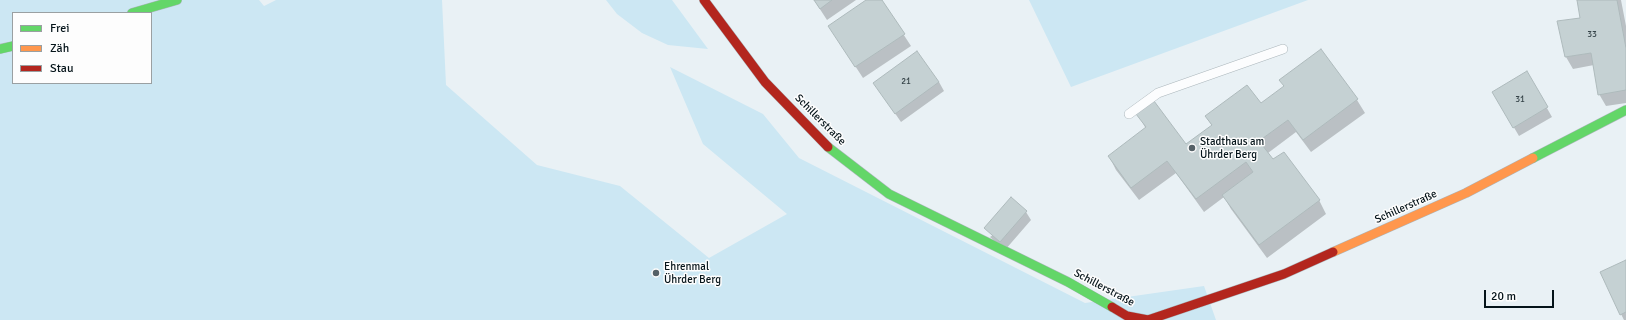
<!DOCTYPE html>
<meta charset="utf-8">
<style>
body{margin:0}
#map{position:relative;width:1626px;height:320px;overflow:hidden;background:#e9f1f5;font-family:Signika,sans-serif}
canvas{display:block}
.legend{position:absolute;left:12px;top:12px;width:140px;height:72px;box-sizing:border-box;background:#fdfdfd;border:1px solid #9aa0a2;margin:0;padding:5px 7px;list-style:none;font-size:12px;color:#05141a}
.legend li{display:flex;align-items:center;gap:8px;height:20px}
.legend b{width:20px;border:1px solid #9aa0a2}
.scale{position:absolute;left:1484px;top:290px;width:70px;height:18px;box-sizing:border-box;border:2px solid #05141a;border-top:0;padding-left:5px;font-size:12px;line-height:14px;white-space:nowrap;color:#05141a;-webkit-text-stroke:3px #fdfdfd;paint-order:stroke}
</style>
<div id="map">
<canvas width="1626" height="320"></canvas>
<ul class="legend">
<li><b style="height:5px;background:#63d668"></b>Frei</li>
<li><b style="height:5px;background:#ff974d"></b>Zäh</li>
<li><b style="height:5px;background:#b3261e"></b>Stau</li>
</ul>
<div class="scale">20 m</div>
</div>
<script>
const c = document.querySelector('canvas').getContext('2d');
c.lineJoin = 'round';
function fill(path, color) { c.fillStyle = color; c.fill(path, 'evenodd'); }
const poly = rows => new Path2D(rows.map(r => 'M' + r).join(''));
function trace(path, color, width, dash) { c.strokeStyle = color; c.lineWidth = width; c.lineCap = dash ? 'butt' : 'round'; c.setLineDash(dash || []); c.stroke(path); }
function drawText(font, color, halo, rows, align = 'center') {
  c.font = font + ' Signika,sans-serif'; c.lineWidth = 3; c.setLineDash([]); c.textBaseline = 'middle'; c.strokeStyle = halo; c.fillStyle = color; for (const [text, x, y, turn = 0] of rows) {
    c.save(); c.translate(x, y); c.rotate((+turn || 0) * Math.PI / 180); c.textAlign = isNaN(turn) ? turn : align; if (halo) c.strokeText(text, 0, 0); c.fillText(text, 0, 0); c.restore();
  }
}
fill(poly([
 [0,0,259,0,264,6,276,0,442,0,446,85,537,165,620,186,709,258,787,214,703,144,670,67,763,114,799,158,1085,303,1204,286,1216,320,0,320],
 [13,13,151,13,151,83,13,83],
 [606,0,672,0,708,49,668,45,642,33,617,14],
 [1029,0,1308,0,1071,87]
]), '#cce7f3');
fill(poly([
 [814,0,856,0,827,20],
 [868,0,881,0,911,46,863,78,829,26],
 [1578,0,1621,0,1626,26,1626,103,1606,106,1599,94,1594,65,1573,69,1566,57,1559,22,1581,18],
 [1527,73,1552,117,1519,136,1493,92],
 [939,82,944,91,901,122,874,83],
 [1357,100,1365,113,1311,152,1296,132,1268,153,1273,161,1319,200,1326,214,1267,258,1231,209,1224,197,1204,212,1176,173,1139,200,1116,170,1109,156,1146,129,1138,114,1186,145,1212,126,1206,117,1260,105],
 [1026,212,1031,220,1005,250,990,237],
 [1626,261,1626,320,1624,320,1621,314]
]), '#0003');
const building = poly([
 [814,0,832,0,820,9,814,0],
 [866,0,882,0,905,34,855,67,828,26,866,0],
 [1577,0,1617,0,1626,48,1626,90,1598,95,1591,53,1565,57,1557,21,1580,18,1577,0],
 [1321,49,1358,99,1303,140,1288,120,1259,141,1273,159,1284,152,1320,200,1259,245,1222,195,1253,172,1246,162,1196,199,1167,161,1131,188,1108,156,1146,127,1136,114,1154,101,1186,144,1212,125,1205,116,1247,85,1261,103,1284,86,1279,80,1321,49],
 [917,51,939,82,895,114,873,83,917,51],
 [1527,71,1548,107,1513,128,1492,92,1527,71],
 [1011,197,1027,211,1000,242,984,228,1011,197],
 [1626,260,1626,312,1620,315,1600,272,1626,260]
]);
fill(building, '#c5d1d3');
trace(building, '#aebabc', 1);
const lane = poly([
 [1129,114,1158,93,1283,49]
]);
const fast = poly([
 [132,13,177,0],
 [0,49,13,46],
 [828,147,889,194,1068,282,1112,307],
 [1533,158,1626,110]
]);
const slow = poly([
 [1333,252,1466,193,1533,158]
]);
const jam = poly([
 [704,0,765,82,828,147],
 [1112,307,1127,316,1148,320,1284,274,1333,252]
]);
trace(lane, '#abb6bb', 10);
trace(fast, '#abb6bb', 10);
trace(slow, '#abb6bb', 10);
trace(jam, '#abb6bb', 10);
trace(lane, '#fcfdfe', 9);
trace(fast, '#63d668', 9);
trace(slow, '#ff974d', 9);
trace(jam, '#b3261e', 9);
for (const [x, y, r, color] of [
 [1192,148,4,"#556167"],
 [656,273,4,"#556167"]
]) { const dot = new Path2D(); dot.arc(x, y, r, 0, 2 * Math.PI); c.fillStyle = color; c.fill(dot); trace(dot, '#fdfdfd', 1.5); }
drawText('9px', '#354348', null, [
 ["33",1592,35],
 ["21",906,82],
 ["31",1520,100]
]);
drawText('11px', '#05141a', '#fdfdfd', [
 ["Schillerstraße",820,120,45],
 ["Schillerstraße",1406,207,-24],
 ["Schillerstraße",1104,288,28]
]);
drawText('11px', '#05141a', '#fdfdfd', [
 ["Stadthaus am",1200,142],
 ["Ührder Berg",1200,155],
 ["Ehrenmal",664,267],
 ["Ührder Berg",664,280]
], 'left');
</script>
